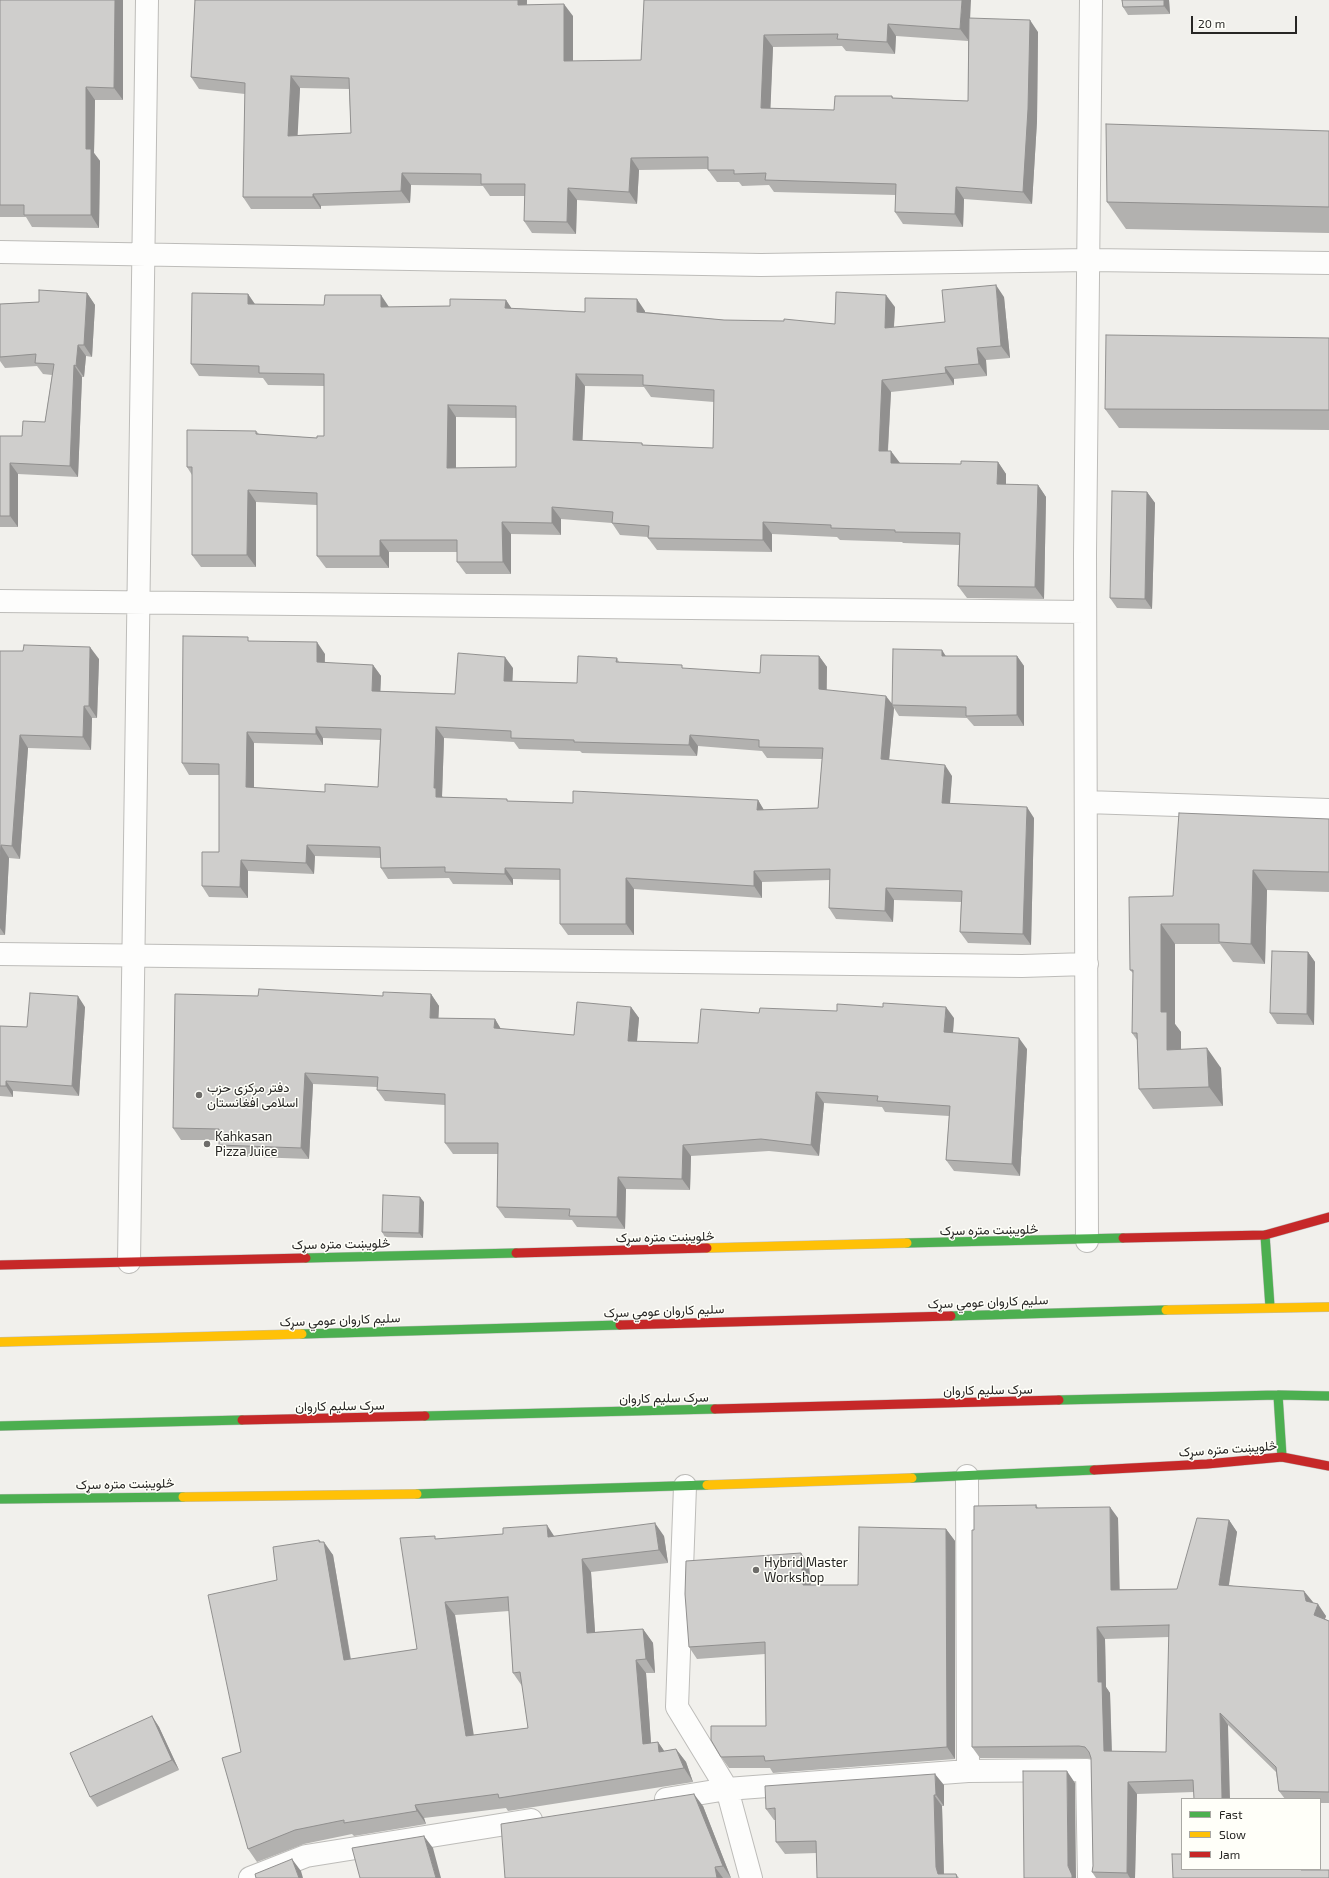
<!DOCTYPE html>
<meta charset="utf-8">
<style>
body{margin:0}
#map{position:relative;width:1329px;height:1878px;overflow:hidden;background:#f1f0ec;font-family:"Exo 2",sans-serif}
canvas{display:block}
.legend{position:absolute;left:1181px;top:1798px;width:140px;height:72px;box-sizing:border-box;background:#fffff9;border:1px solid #a9a8a4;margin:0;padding:5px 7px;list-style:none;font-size:12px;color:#272624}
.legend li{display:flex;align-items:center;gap:8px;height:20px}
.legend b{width:20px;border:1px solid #a9a8a4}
.scale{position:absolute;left:1191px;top:16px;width:106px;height:18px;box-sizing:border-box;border:2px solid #272624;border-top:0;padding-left:5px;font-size:12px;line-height:14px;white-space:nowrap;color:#272624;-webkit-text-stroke:3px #fffff9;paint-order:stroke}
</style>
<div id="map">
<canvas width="1329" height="1878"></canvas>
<ul class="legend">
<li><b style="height:5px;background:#4caf50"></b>Fast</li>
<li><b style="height:5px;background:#ffc107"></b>Slow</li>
<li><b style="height:5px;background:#c62828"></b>Jam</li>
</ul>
<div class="scale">20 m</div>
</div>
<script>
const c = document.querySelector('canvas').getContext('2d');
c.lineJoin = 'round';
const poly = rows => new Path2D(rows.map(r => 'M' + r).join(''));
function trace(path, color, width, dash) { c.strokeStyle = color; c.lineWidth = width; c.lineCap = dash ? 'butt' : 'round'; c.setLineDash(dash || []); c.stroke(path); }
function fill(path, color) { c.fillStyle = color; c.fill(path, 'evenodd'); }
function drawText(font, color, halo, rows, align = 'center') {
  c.font = font + ' "Exo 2",Vazirmatn,sans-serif'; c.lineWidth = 3; c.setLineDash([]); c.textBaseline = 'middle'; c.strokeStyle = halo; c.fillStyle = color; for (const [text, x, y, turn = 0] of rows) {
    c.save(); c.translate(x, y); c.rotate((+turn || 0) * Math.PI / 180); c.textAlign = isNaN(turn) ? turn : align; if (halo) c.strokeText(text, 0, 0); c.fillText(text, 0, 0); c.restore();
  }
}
const street = poly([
 [0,252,761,265,1089,260,1329,263],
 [0,601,1085,612],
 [1086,802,1329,810],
 [0,954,1022,966,1087,964],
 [1087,1241,1085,554,1091,0],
 [129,1262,147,0],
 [967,1476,968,1771],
 [685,1486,677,1707,727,1789,751,1878],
 [666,1799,727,1789,968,1771,1087,1770,1089,1878],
 [250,1878,306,1856,531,1820]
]);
const fast = poly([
 [1265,1235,1270,1307],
 [907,1243,1123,1238],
 [306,1258,516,1253],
 [951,1316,1166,1310],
 [302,1334,620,1325],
 [1278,1395,1282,1457],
 [1059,1400,1278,1395,1329,1396],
 [425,1416,715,1409],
 [0,1426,242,1420],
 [912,1478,1094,1470],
 [417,1494,707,1485],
 [0,1499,183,1497]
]);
const slow = poly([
 [707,1248,907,1243],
 [1166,1310,1329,1307],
 [0,1342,302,1334],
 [707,1485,912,1478],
 [183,1497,417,1494]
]);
const jam = poly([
 [1123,1238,1265,1235,1329,1217],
 [516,1253,707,1248],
 [0,1265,306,1258],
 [620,1325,951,1316],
 [715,1409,1059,1400],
 [242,1420,425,1416],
 [1094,1470,1207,1464,1282,1457,1329,1466]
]);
trace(street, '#bdbcb9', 24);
trace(fast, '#bdbcb9', 10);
trace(slow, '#bdbcb9', 10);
trace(jam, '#bdbcb9', 10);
trace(street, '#fdfdfc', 22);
trace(fast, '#4caf50', 9);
trace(slow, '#ffc107', 9);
trace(jam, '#c62828', 9);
fill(poly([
 [0,0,123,0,123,100,95,100,94,153,100,161,99,228,32,227,26,217,0,217],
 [195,0,527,0,527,5,573,16,573,61,641,60,644,0,970,18,1038,32,1037,121,1032,204,964,199,963,227,903,224,895,212,896,195,774,192,769,185,742,186,739,182,717,182,708,170,708,169,639,170,637,204,577,200,576,234,532,233,524,221,525,196,490,196,483,186,411,185,410,203,321,206,321,209,251,209,243,197,245,94,199,89,191,77],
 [896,36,968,41,968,101,893,98,892,96,834,110,770,108,773,47,842,46,846,51,895,54],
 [300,88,349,89,351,133,297,135],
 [1122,0,1169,0,1170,14,1128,15,1123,7],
 [1329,131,1329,233,1126,229,1107,202],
 [87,293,95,305,92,357,86,356,84,377,82,377,78,477,18,474,18,527,0,527,0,436,22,436,45,422,52,375,43,374,37,366,5,368,0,361,0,304,39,302],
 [248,294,255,304,389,307,450,306,506,300,511,308,585,312,645,311,645,312,724,320,835,324,895,307,894,327,945,322,1004,297,1010,358,986,360,987,376,954,379,954,385,891,392,888,451,899,463,961,464,998,462,1006,474,1006,485,1038,485,1046,497,1044,599,967,598,958,586,959,545,903,543,902,542,840,540,837,537,772,534,772,552,657,550,648,538,648,537,620,535,612,523,561,519,561,535,511,534,511,574,466,574,457,562,457,552,389,552,389,568,326,568,317,556,317,505,256,502,256,567,201,567,192,555,192,475,187,467,256,431,259,434,317,438,324,436,324,386,268,385,263,378,199,376,191,364],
 [585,386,644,387,651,397,714,402,713,448,643,445,642,443,582,440],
 [456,417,516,418,516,467,456,468],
 [1329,338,1329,430,1119,428,1105,409],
 [1147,492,1155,503,1152,609,1117,608,1110,598],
 [250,641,325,654,325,663,373,665,381,676,380,691,455,694,513,668,512,681,577,683,617,658,619,662,685,669,760,673,819,656,827,667,827,690,892,703,946,656,1017,656,1024,666,1024,726,974,726,967,718,899,716,894,708,889,760,952,776,950,804,1034,818,1031,945,968,943,960,932,961,902,894,900,893,922,836,919,829,908,830,880,762,882,762,898,634,889,634,935,568,935,560,924,560,880,513,879,513,885,453,884,449,878,388,879,381,868,381,858,315,856,314,874,248,871,248,898,209,897,202,886,219,852,219,775,189,775,182,763],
 [323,738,380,740,378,787,325,792,254,788,254,743,323,745],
 [444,738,514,742,519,749,580,751,582,753,697,756,698,746,762,751,767,758,822,759,818,808,764,810,758,800,573,803,508,801,442,797,442,796],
 [0,651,99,659,97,718,92,718,91,750,28,748,20,859,9,858,5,935,0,935],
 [1329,819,1329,892,1267,890,1265,964,1233,962,1220,944,1175,944,1175,1024,1181,1032,1181,1049,1221,1068,1223,1106,1153,1109,1139,1089,1137,1040,1132,1033,1133,973,1130,970,1173,896],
 [1308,952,1315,962,1314,1025,1277,1024,1270,1013],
 [431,994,439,1006,438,1018,495,1019,501,1029,574,1035,631,1007,639,1018,637,1041,698,1043,759,1013,954,1018,953,1033,1027,1049,1020,1176,954,1171,946,1160,949,1116,885,1112,882,1107,824,1103,819,1156,769,1151,691,1156,690,1190,626,1189,625,1229,577,1227,572,1220,505,1218,497,1207,498,1154,453,1154,445,1143,445,1105,385,1101,377,1090,377,1087,313,1084,309,1159,227,1156,219,1145,219,1140,181,1140,173,1128,258,996,383,996],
 [85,1007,79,1096,13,1091,13,1097,0,1096,0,1026,27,1027],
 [424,1202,423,1238,385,1237,382,1232],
 [1036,1505,1038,1508,1118,1518,1119,1589,1177,1589,1229,1520,1237,1532,1229,1585,1313,1603,1326,1616,1325,1619,1329,1621,1329,1803,1320,1803,1320,1799,1285,1799,1279,1791,1276,1772,1228,1725,1194,1792,1137,1794,1135,1878,1096,1878,1092,1872,1093,1866,1091,1759,1087,1758,980,1758,972,1747,974,1530],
 [1169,1637,1166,1752,1112,1751,1110,1693,1106,1687,1105,1639],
 [946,1529,955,1541,955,1759,773,1773,770,1768,729,1768,721,1757,766,1726,765,1654,697,1659,689,1647,801,1553,809,1565,811,1585,858,1585],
 [554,1536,664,1536,668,1563,591,1572,595,1632,643,1629,653,1643,655,1673,646,1673,651,1743,658,1742,664,1751,676,1749,686,1762,693,1782,508,1811,506,1808,424,1818,426,1824,354,1836,352,1834,304,1844,257,1862,248,1849,241,1752,277,1580,319,1540,333,1555,351,1659,417,1649,437,1539],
 [509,1611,513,1673,522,1686,528,1728,473,1735,455,1615],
 [152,1716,159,1727,179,1770,97,1807,90,1797],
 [944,1785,944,1806,942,1806,944,1874,956,1874,959,1878,817,1878,817,1853,785,1854,776,1842,776,1820,774,1820,766,1809],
 [703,1806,731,1878,505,1878]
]), '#b2b1af');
fill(poly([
 [115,0,123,0,123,100,114,88],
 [518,0,527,0,526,17,518,5],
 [962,0,971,0,969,41,960,29],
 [1164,0,1169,0,1170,14,1164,6],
 [564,4,573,16,573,73,564,61],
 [1030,20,1038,32,1037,121,1032,204,1023,192],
 [888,24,896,36,895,54,887,42],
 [764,35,773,47,770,120,761,108],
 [291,76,300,88,297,148,288,136],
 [86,87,95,100,94,153,100,161,99,228,91,215,86,149],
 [631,158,639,170,637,204,629,192],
 [402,173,411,185,410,203,401,191],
 [956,187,964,199,963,227,955,214],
 [568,188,577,200,576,234,567,222],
 [313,194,321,206,321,209,313,197],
 [996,285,1004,297,1010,358,1001,346],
 [87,293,95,305,92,357,84,345],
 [248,294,256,306,248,304],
 [381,295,389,307,381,307],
 [886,295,895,307,893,340,885,328],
 [637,299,645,311,645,324,637,312],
 [506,300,514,312,505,308],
 [78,345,86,356,84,377,76,366],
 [977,348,986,360,987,376,979,364],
 [74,365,82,377,78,477,70,466],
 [945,367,954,379,954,385,946,373],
 [576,374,585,386,582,452,573,440],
 [882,380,891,392,887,463,879,451],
 [448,405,456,417,456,480,447,468],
 [891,451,900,463,891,463],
 [998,462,1006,474,1006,496,997,484],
 [10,463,18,474,18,527,10,516],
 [1038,485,1046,497,1044,599,1035,587],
 [248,490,256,502,256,567,247,555],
 [1147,492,1155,503,1152,609,1145,599],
 [552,507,561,519,561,535,552,523],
 [502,522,511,534,511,574,503,562],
 [763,522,772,534,772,552,763,540],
 [380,540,389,552,389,568,380,556],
 [317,642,325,654,324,674,317,662],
 [90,647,99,659,97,718,89,706],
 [942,650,949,661,942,656],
 [819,656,827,667,826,700,819,689],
 [1017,656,1024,666,1024,726,1017,715],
 [505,657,513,668,512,692,504,681],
 [373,665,381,676,380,702,372,691],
 [886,696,893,705,892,705,894,708,888,771,881,759],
 [84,706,92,718,91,750,83,737],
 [316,727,323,738,323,745,316,734],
 [436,727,444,738,442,796,444,799,436,797,434,788],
 [247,732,254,743,254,798,246,787],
 [20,735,28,748,20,859,12,846],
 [690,735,698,746,697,756,689,745],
 [945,765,952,776,949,815,942,803],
 [758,800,765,812,757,810],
 [1027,807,1034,818,1031,945,1023,934],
 [1,845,9,858,5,935,0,928,0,856],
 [307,845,315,856,314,874,306,863],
 [241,860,248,871,248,898,240,887],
 [505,868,513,879,513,885,505,874],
 [1253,870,1267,890,1265,964,1251,944],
 [754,871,762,882,762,898,754,886],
 [626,878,634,889,634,935,626,924],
 [886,888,894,900,893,922,885,911],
 [1161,924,1175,944,1175,1024,1181,1032,1181,1070,1167,1050,1161,1012],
 [1308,952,1315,962,1314,1025,1307,1014],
 [431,994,439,1006,438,1029,430,1018],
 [78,996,85,1007,79,1096,72,1086],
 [631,1007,639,1018,636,1052,628,1041],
 [946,1007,954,1018,952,1044,944,1032],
 [495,1019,502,1031,494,1028],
 [1019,1038,1027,1049,1020,1176,1012,1164],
 [1207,1048,1221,1068,1223,1106,1209,1087],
 [305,1073,313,1084,309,1159,301,1148],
 [6,1081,13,1091,13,1097,6,1086],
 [816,1092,824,1103,819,1156,811,1145],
 [683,1145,691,1156,690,1190,682,1179],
 [618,1177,626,1189,625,1229,617,1217],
 [420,1197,424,1202,423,1238,419,1233],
 [1110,1507,1118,1518,1120,1601,1111,1590],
 [1229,1520,1237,1532,1227,1596,1219,1585],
 [655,1523,664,1536,668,1563,659,1550],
 [547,1525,556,1539,548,1537],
 [946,1529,955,1541,955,1759,947,1747],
 [319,1540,325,1548,324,1542,333,1555,353,1674,344,1660],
 [801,1553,809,1565,811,1597,803,1585],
 [582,1559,591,1572,596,1646,587,1633],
 [1304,1591,1313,1602,1314,1613,1306,1601],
 [445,1602,455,1615,476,1749,466,1736],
 [1318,1604,1326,1616,1322,1627,1314,1615],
 [1097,1627,1105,1639,1106,1687,1110,1693,1112,1763,1104,1751,1098,1682],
 [643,1629,653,1643,655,1673,646,1659],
 [636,1660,646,1673,652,1757,643,1744],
 [1220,1713,1228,1725,1230,1799,1222,1799],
 [152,1716,159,1727,179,1770,172,1760],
 [658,1742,667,1755,659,1752],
 [676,1749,686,1762,693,1782,684,1768],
 [1067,1771,1075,1783,1076,1878,1072,1878,1068,1866],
 [935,1774,944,1785,944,1806,936,1795],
 [1128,1782,1137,1794,1135,1878,1130,1878,1127,1873],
 [694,1794,703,1806,731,1878,723,1866],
 [934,1795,942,1806,944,1878,938,1874,936,1867],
 [415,1805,424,1818,426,1824,417,1811],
 [424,1836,433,1848,441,1878,436,1878],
 [292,1859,301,1871,303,1878,299,1878],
 [715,1867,723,1878,717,1878],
 [1301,1869,1309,1869,1309,1878,1301,1870]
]), '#91908f');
const building = poly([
 [0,0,115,0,114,88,86,87,86,149,91,149,91,215,24,215,24,205,0,205,0,0],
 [195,0,518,0,518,5,564,4,564,61,641,60,644,0,962,0,960,29,888,24,887,42,837,39,838,34,764,35,761,108,834,110,835,96,892,96,892,98,968,101,969,18,1030,20,1028,109,1023,192,956,187,955,214,895,212,896,184,765,180,766,173,734,174,734,170,708,170,708,157,631,158,629,192,568,188,567,222,524,221,525,184,481,184,481,174,402,173,401,191,313,194,313,197,243,197,245,83,191,77,195,0],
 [291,76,349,78,351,133,288,136,291,76],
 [1122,0,1164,0,1164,6,1123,7,1122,0],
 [1106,124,1329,131,1329,207,1107,202,1106,124],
 [996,285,1001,346,977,348,979,364,945,367,946,373,882,380,879,451,891,451,891,463,961,464,961,461,998,462,997,484,1038,485,1035,587,958,586,960,533,895,532,895,530,831,528,831,525,763,522,763,540,648,538,649,526,612,523,613,512,552,507,552,523,502,522,503,562,457,562,457,540,380,540,380,556,317,556,317,493,248,490,247,555,192,555,192,467,187,467,187,430,256,431,256,434,317,438,317,436,324,436,324,374,259,373,259,366,191,364,192,293,248,294,248,304,324,305,325,295,381,295,381,307,450,306,450,299,506,300,505,308,585,312,585,298,637,299,637,312,724,320,784,321,784,319,835,324,836,292,886,295,885,328,945,322,942,290,996,285],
 [576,374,643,375,643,385,714,390,713,448,642,445,642,443,573,440,576,374],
 [448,405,516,406,516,467,447,468,448,405],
 [39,290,87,293,84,345,78,345,76,366,74,365,70,466,10,463,10,516,0,516,0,436,22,436,23,421,45,422,54,364,35,363,36,354,0,357,0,304,39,302,39,290],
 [1106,335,1329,338,1329,410,1105,409,1106,335],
 [1112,491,1147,492,1145,599,1110,598,1112,491],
 [183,636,248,637,248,641,317,642,317,662,373,665,372,691,455,694,458,653,505,657,504,681,577,683,578,656,617,658,616,662,682,665,682,668,760,673,761,655,819,656,819,689,886,696,881,759,945,765,942,803,1027,807,1023,934,960,932,962,891,886,888,885,911,829,908,830,869,754,871,754,886,626,878,626,924,560,924,560,869,505,868,505,874,445,872,445,867,381,868,380,847,307,845,306,863,241,860,240,887,202,886,202,852,219,852,219,764,182,763,183,636],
 [316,727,381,729,378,787,325,784,325,792,246,787,247,732,316,734,316,727],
 [436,727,511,731,511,738,574,740,574,742,689,745,690,735,759,740,759,747,823,748,818,808,757,810,758,800,573,791,573,803,507,801,507,799,436,797,436,788,434,788,436,727],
 [24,645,90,647,89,706,84,706,83,737,20,735,12,846,1,845,0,856,0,651,23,651,24,645],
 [893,649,942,650,942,656,1017,656,1017,715,966,716,966,707,892,705,893,649],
 [1179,813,1329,819,1329,872,1253,870,1251,944,1219,942,1219,924,1161,924,1161,1012,1167,1012,1167,1050,1207,1048,1209,1087,1139,1089,1137,1033,1132,1033,1133,970,1130,970,1129,897,1173,896,1179,813],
 [1272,951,1308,952,1307,1014,1270,1013,1272,951],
 [259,989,383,996,383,992,431,994,430,1018,495,1019,494,1028,574,1035,577,1002,631,1007,628,1041,698,1043,701,1009,759,1013,760,1008,837,1011,837,1004,883,1007,883,1003,946,1007,944,1032,1019,1038,1012,1164,946,1160,950,1106,877,1101,878,1096,816,1092,811,1145,761,1139,683,1145,682,1179,618,1177,617,1217,569,1216,570,1209,497,1207,498,1143,445,1143,445,1094,377,1090,378,1077,305,1073,301,1148,219,1145,219,1129,173,1128,175,994,258,996,259,989],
 [30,993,78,996,72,1086,6,1081,6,1086,0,1086,0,1026,27,1027,30,993],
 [383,1195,420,1197,419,1233,382,1232,383,1195],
 [1036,1505,1036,1508,1110,1507,1111,1590,1177,1589,1197,1518,1229,1520,1219,1585,1304,1591,1306,1601,1318,1604,1314,1615,1329,1621,1329,1792,1279,1791,1276,1767,1220,1713,1222,1799,1194,1799,1193,1780,1128,1782,1127,1873,1092,1872,1093,1866,1091,1758,1089,1752,1085,1747,1079,1746,972,1747,972,1530,974,1530,974,1506,1036,1505],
 [1169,1625,1166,1752,1104,1751,1102,1682,1098,1682,1097,1627,1169,1625],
 [655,1523,659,1550,582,1559,587,1633,643,1629,646,1659,636,1660,643,1744,658,1742,659,1752,676,1749,684,1768,499,1798,498,1794,415,1805,417,1811,344,1823,344,1820,295,1830,248,1849,222,1758,241,1752,208,1595,277,1580,273,1547,319,1540,319,1542,324,1542,344,1660,417,1649,400,1538,435,1536,435,1539,503,1534,503,1528,547,1525,548,1537,655,1523],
 [508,1597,513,1673,520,1672,528,1728,466,1736,445,1602,508,1597],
 [859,1527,946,1529,947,1747,765,1761,764,1756,721,1757,711,1740,711,1726,766,1726,765,1642,689,1647,685,1594,686,1561,801,1553,803,1585,858,1585,859,1527],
 [152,1716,172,1760,90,1797,70,1753,152,1716],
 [1023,1771,1067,1771,1068,1866,1072,1875,1072,1878,1024,1878,1023,1771],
 [935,1774,936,1795,934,1795,936,1867,938,1874,956,1874,957,1878,817,1878,816,1841,776,1842,775,1808,766,1809,765,1786,935,1774],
 [694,1794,723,1866,715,1867,717,1878,505,1878,501,1824,694,1794],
 [424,1836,436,1878,360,1878,352,1848,424,1836],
 [1172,1854,1182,1854,1182,1869,1301,1869,1301,1870,1329,1870,1329,1878,1173,1878,1172,1854],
 [292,1859,299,1878,256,1878,255,1874,292,1859]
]);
fill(building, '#cfcecc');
trace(building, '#91908f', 1);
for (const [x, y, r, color] of [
 [199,1095,4,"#6e6d6a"],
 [207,1144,4,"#6e6d6a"],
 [756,1570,4,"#6e6d6a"]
]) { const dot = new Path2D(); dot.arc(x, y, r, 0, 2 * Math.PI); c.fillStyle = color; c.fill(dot); trace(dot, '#fffff9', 1.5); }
drawText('13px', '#272624', '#fffff9', [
 ["دفتر مرکزی حزب",207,1088],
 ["اسلامی افغانستان",207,1103],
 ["Kahkasan",215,1137],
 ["Pizza Juice",215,1152],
 ["Hybrid Master",764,1563],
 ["Workshop",764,1578]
], 'left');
drawText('13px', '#272624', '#fffff9', [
 ["څلویښت متره سړک",989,1230,-1],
 ["څلویښت متره سړک",665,1237,-1],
 ["څلویښت متره سړک",341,1244,-1],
 ["سلیم کاروان عومي سړک",988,1302,-2],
 ["سلیم کاروان عومي سړک",664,1311,-2],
 ["سلیم کاروان عومي سړک",340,1320,-2],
 ["سرک سلیم کاروان",988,1390,-1],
 ["سرک سلیم کاروان",664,1398,-1],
 ["سرک سلیم کاروان",340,1406,-1],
 ["څلویښت متره سړک",1228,1449,-4],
 ["څلویښت متره سړک",125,1484,-1]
]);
</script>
